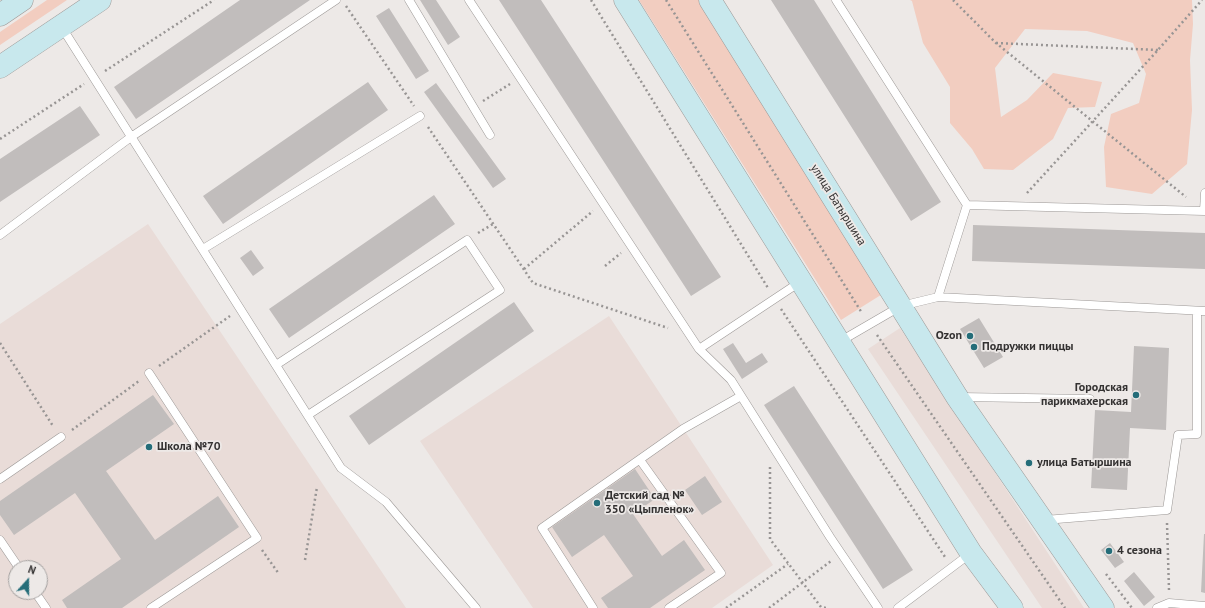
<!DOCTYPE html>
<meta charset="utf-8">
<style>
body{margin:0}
#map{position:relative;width:1205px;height:608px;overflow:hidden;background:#ede9e7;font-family:"PT Sans",sans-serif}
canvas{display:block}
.north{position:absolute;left:8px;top:560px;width:40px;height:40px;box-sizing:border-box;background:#ede9e7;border:1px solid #a3a09f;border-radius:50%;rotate:21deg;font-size:11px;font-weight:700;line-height:16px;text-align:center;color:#343232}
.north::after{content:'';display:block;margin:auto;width:14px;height:18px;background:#246d79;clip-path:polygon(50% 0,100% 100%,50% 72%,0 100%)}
</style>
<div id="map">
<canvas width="1205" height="608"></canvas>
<div class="north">N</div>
</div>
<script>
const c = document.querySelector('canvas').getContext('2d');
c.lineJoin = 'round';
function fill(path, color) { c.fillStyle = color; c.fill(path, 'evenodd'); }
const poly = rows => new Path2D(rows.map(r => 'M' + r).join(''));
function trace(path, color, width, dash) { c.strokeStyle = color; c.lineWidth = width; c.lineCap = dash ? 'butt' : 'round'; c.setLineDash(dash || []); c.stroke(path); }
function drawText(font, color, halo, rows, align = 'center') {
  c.font = font + ' "PT Sans",sans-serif'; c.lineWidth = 3.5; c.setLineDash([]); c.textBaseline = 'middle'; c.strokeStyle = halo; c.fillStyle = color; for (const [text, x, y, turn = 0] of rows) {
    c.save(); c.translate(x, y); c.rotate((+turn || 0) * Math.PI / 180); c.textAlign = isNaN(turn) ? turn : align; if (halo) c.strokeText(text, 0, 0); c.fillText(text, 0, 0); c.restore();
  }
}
fill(poly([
 [148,224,406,608,0,608,0,324],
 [16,568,40,568,40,592,16,592],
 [609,316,773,565,712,608,533,608,420,441],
 [900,328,1084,608,1042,608,868,349]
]), '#e9dcd8');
fill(poly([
 [47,0,67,0,0,45,0,32],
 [639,0,699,0,884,293,841,320],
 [910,0,1192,0,1193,24,1190,60,1192,110,1187,164,1152,194,1106,187,1104,147,1111,114,1139,103,1146,74,1133,43,1087,31,1025,29,995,68,1001,117,1027,100,1053,73,1102,82,1095,107,1068,108,1053,139,1013,170,984,169,972,149,950,123,950,87,923,43,912,1]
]), '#f2cdc0');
fill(poly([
 [240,0,310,0,136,119,114,87],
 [420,0,436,0,460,37,448,45],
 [499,0,541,0,721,277,691,296],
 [771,0,814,0,941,202,911,221],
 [389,8,429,71,416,79,376,16],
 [368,82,388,110,223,224,203,196],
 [436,83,506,179,493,188,424,92],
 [80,106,100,135,0,202,0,159],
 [434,195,455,224,289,338,269,309],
 [973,225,1205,233,1205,269,972,261],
 [251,250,264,268,253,276,240,258],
 [514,302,534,331,369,445,349,416],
 [979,318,1003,357,984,368,960,329],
 [733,343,746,363,762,353,768,362,742,379,723,349],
 [1134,346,1169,348,1166,430,1130,428,1127,490,1091,488,1095,410,1131,412],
 [794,386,913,570,883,589,764,405],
 [153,395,174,424,106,471,155,540,218,496,239,527,122,608,67,608,62,600,121,559,75,493,14,535,0,515,0,501],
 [635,469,655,499,633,514,662,556,684,540,705,570,650,608,608,608,601,598,633,576,604,535,572,557,552,527],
 [705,476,722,502,702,515,685,490],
 [1204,534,1205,534,1205,593,1201,592],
 [1110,543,1124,562,1115,568,1101,550],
 [1134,572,1155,597,1144,606,1124,581]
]), '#c1bdbc');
const lane = poly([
 [409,0,490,135],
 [469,0,699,349,800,282],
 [836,0,967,205,938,297,901,306,839,342],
 [61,26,341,468,386,502,476,608],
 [967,205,1204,211,1205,193],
 [0,235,131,137,336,0],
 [203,249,420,116],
 [938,297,1205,311],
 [699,349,731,380,830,537,878,608],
 [276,365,467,240,500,290,308,415],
 [149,373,257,538,151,608],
 [960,397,1090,399],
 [640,460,721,573,669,608],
 [0,479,61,437],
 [1045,520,1167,510,1178,435,1197,434,1197,311],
 [0,540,19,568],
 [35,592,46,608],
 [593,608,542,528,683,429,741,396],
 [898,608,971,553],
 [1157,608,1169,603,1205,606]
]);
const secondary = poly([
 [625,0,971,553,1012,608],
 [710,0,957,397,1103,608],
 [0,15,22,0],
 [0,67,100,0]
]);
trace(lane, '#9c9896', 9);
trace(secondary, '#9c9896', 23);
trace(poly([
 [591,0,768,288],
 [666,0,862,313],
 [953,0,996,43,1186,197],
 [346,6,414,106],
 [996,43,1158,50],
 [105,71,214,0],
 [483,101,510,84],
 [428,127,533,283,668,328],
 [0,139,84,84],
 [1027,193,1158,50,1202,0],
 [478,233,493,224],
 [605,266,621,253],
 [524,269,593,211],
 [781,309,945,557],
 [877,335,1065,608],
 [0,343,53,426],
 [159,366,230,316],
 [72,430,139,381],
 [770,467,770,539,821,607,826,608],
 [1167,523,1169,590],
 [262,550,279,574],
 [305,560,317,487],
 [1106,574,1132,608],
 [726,608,788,564],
 [769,608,831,561]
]), '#989594', 2.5, [2, 3]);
trace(lane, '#fff', 8);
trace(secondary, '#c8e8ed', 22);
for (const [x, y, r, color] of [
 [970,336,4,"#246d79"],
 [974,347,4,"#246d79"],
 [1136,395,4,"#246d79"],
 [149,447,4,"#246d79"],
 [1029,463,4,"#246d79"],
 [597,503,4,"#246d79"],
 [1109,551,4,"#246d79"]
]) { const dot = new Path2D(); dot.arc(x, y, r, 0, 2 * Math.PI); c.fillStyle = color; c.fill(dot); trace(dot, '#ede9e7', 1.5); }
drawText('12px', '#343232', '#ede9e7', [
 ["улица Батыршина",838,205,58]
]);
drawText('bold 12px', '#343232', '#ede9e7', [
 ["Ozon",962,336,"right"],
 ["Подружки пиццы",982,347],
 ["Городская",1128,388,"right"],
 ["парикмахерская",1128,402,"right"],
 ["Школа №70",157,447],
 ["улица Батыршина",1037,463],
 ["Детский сад №",605,496],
 ["350 «Цыпленок»",605,510],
 ["4 сезона",1117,551]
], 'left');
</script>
